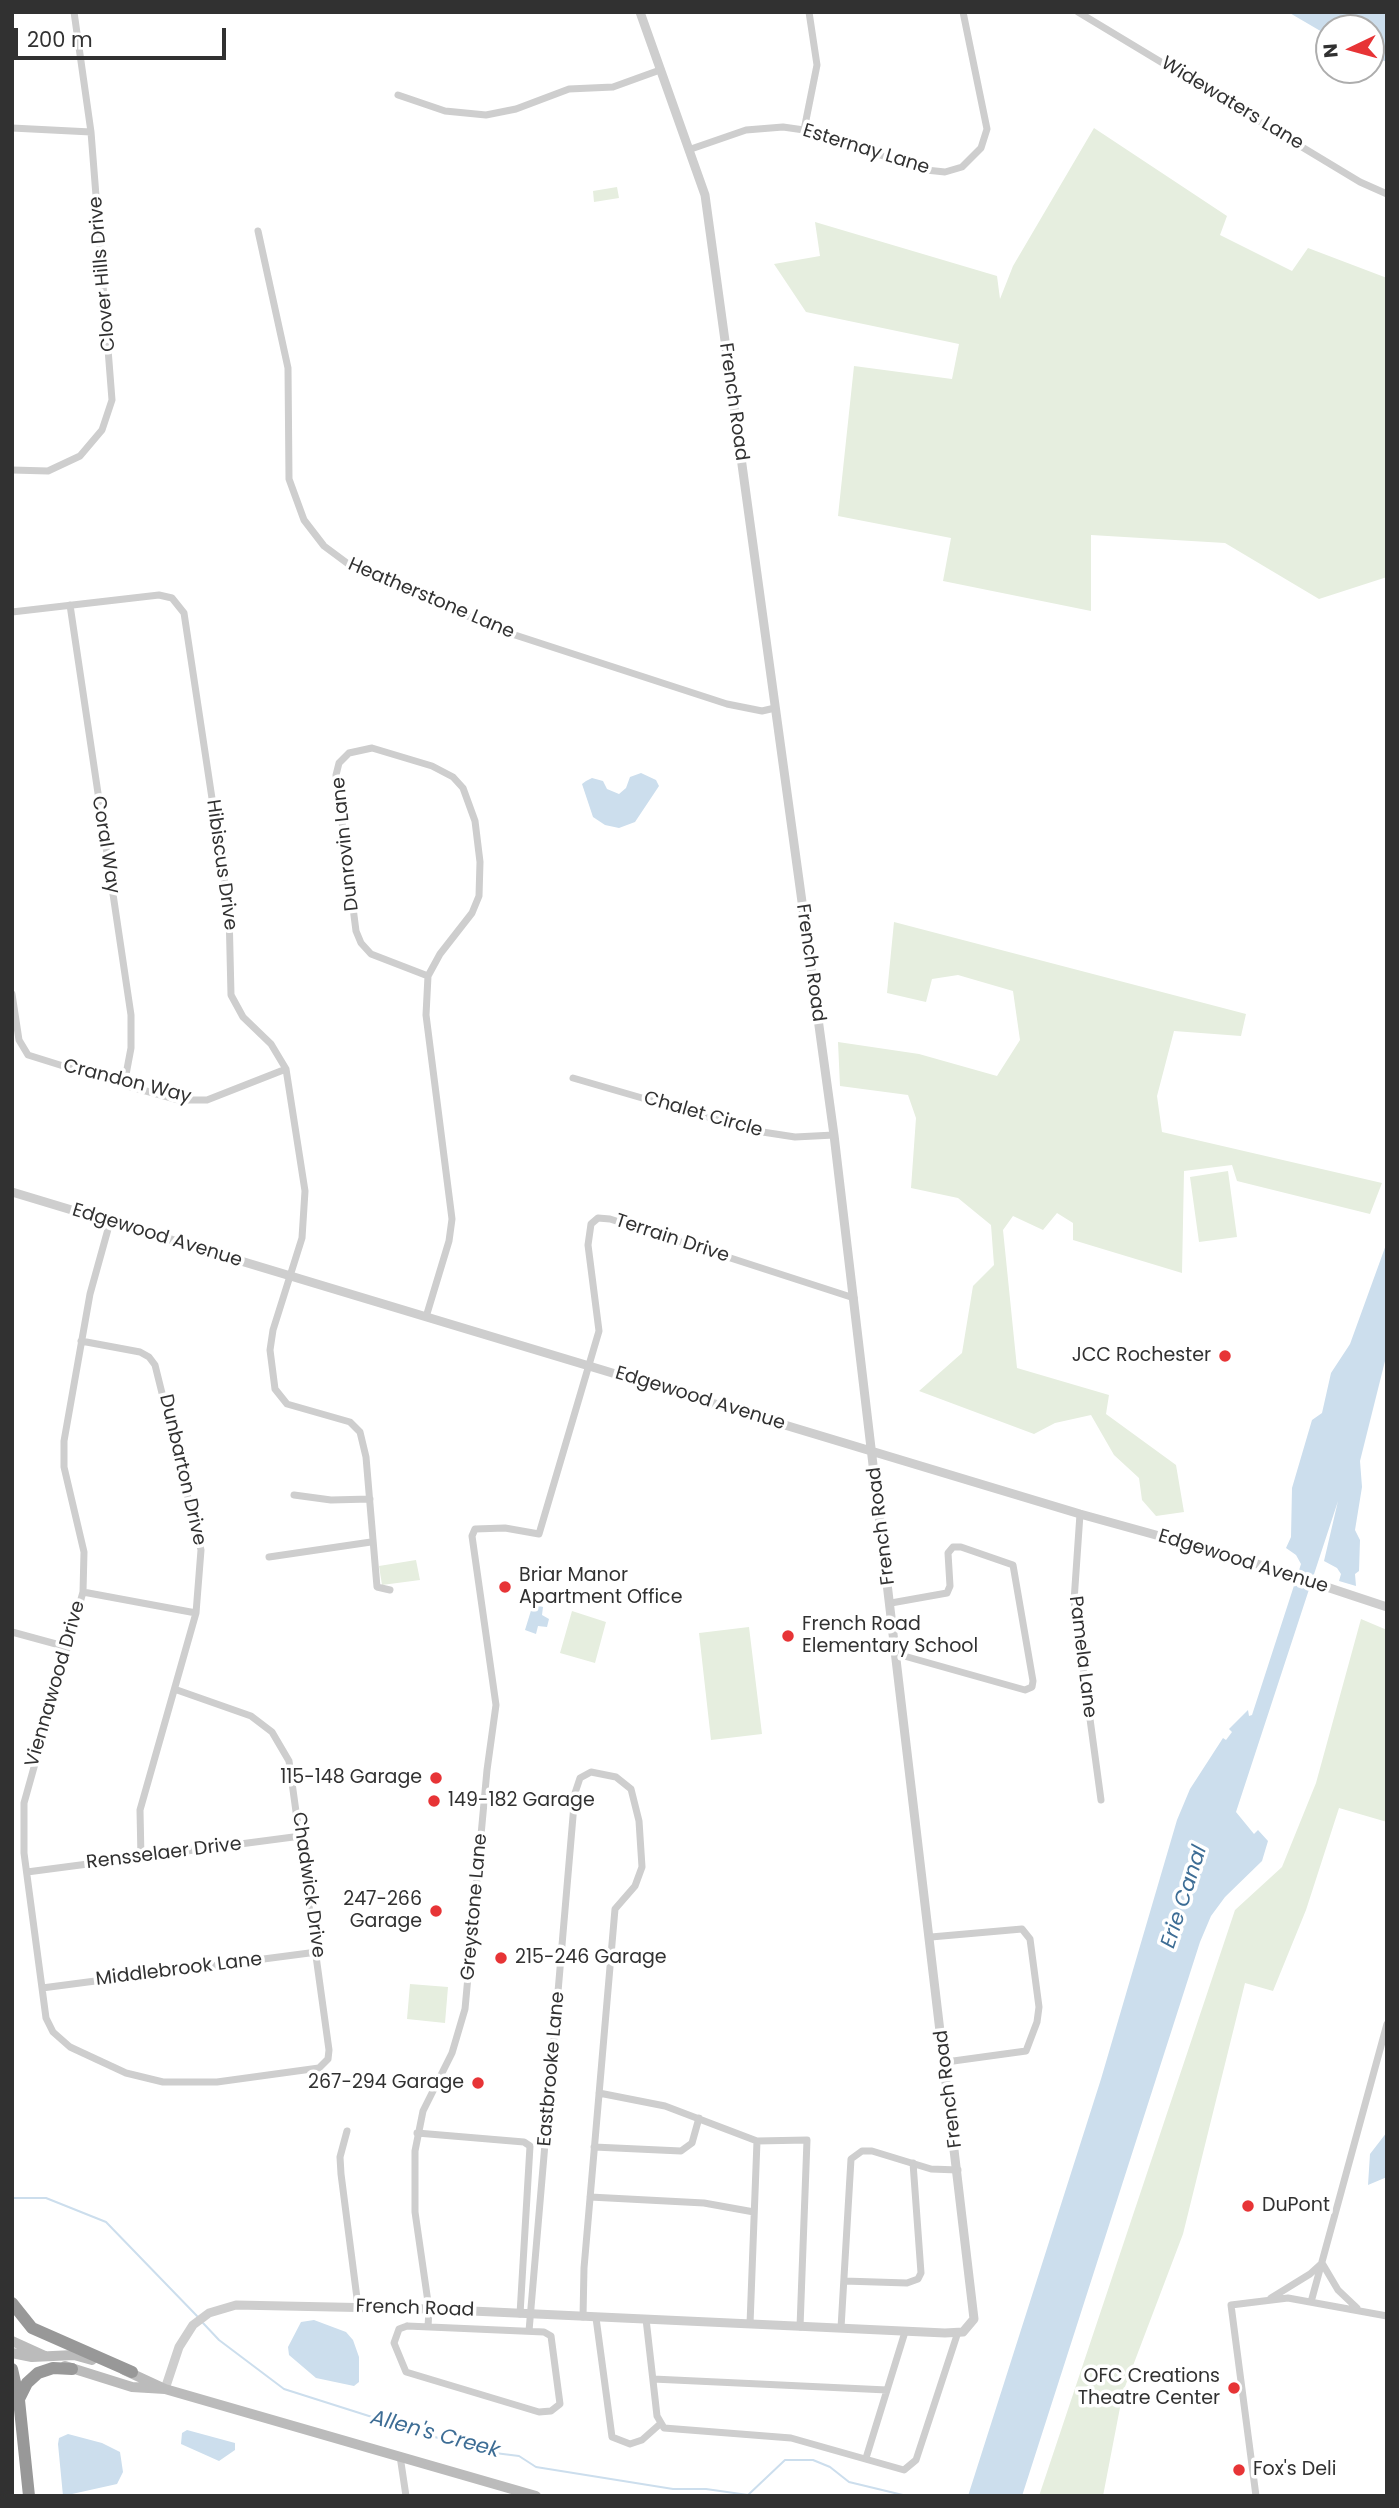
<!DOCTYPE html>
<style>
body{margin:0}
#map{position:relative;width:1399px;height:2508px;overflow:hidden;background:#fff;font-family:Poppins,sans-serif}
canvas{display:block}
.frame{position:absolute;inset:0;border:14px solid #313131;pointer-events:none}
.north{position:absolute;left:1315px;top:14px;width:70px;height:70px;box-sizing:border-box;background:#fff;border:2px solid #adadad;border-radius:50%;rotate:265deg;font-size:19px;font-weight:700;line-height:28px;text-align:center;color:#313131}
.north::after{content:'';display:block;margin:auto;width:24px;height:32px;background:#e73436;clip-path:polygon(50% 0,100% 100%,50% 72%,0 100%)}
.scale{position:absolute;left:14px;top:28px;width:212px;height:32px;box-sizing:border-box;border:4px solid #313131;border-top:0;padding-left:9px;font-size:21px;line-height:24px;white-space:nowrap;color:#313131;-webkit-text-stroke:5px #fff;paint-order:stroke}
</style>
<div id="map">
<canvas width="1399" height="2508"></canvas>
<div class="frame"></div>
<div class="north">N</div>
<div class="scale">200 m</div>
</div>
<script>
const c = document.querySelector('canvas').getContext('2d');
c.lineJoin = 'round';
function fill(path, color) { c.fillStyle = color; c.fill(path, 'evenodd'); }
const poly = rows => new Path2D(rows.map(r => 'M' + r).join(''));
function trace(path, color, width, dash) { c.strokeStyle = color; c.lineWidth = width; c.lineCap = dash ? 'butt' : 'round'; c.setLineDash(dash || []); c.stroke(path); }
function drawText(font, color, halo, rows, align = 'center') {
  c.font = font + ' Poppins,sans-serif'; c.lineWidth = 7; c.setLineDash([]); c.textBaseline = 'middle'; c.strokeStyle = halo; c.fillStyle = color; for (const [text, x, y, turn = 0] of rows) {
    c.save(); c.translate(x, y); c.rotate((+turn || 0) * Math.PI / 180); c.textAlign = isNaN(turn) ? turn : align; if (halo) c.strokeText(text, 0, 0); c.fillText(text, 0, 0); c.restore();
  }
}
fill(poly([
 [1094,128,1227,216,1220,235,1292,271,1308,248,1387,278,1387,577,1319,599,1225,543,1091,535,1091,611,943,581,951,538,838,516,854,366,952,379,959,344,806,312,774,264,820,256,815,222,997,276,1000,299,1013,266],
 [617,187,619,198,594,202,593,191],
 [894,922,1246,1014,1241,1036,1174,1031,1157,1096,1162,1132,1382,1183,1370,1214,1237,1181,1232,1165,1184,1171,1182,1273,1073,1240,1073,1223,1057,1213,1043,1230,1013,1216,1003,1230,1017,1368,1109,1395,1106,1414,1176,1465,1184,1512,1156,1516,1142,1500,1139,1478,1114,1455,1091,1415,1055,1423,1034,1434,919,1391,962,1353,973,1286,994,1265,991,1225,958,1198,911,1188,916,1118,908,1095,840,1086,838,1042,919,1054,997,1076,1020,1040,1013,991,958,975,932,979,926,1002,887,993],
 [1228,1171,1237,1237,1199,1242,1190,1177],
 [416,1560,420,1580,382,1585,379,1566],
 [572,1611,606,1622,595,1663,560,1653],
 [1361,1619,1387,1630,1387,1822,1339,1808,1306,1910,1273,1991,1245,1983,1183,2234,1123,2392,1103,2496,1039,2496,1235,1910,1282,1867,1316,1783],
 [749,1627,762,1734,711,1740,699,1633],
 [410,1984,448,1987,445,2023,407,2019]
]), '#e6eedf');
fill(poly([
 [1288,12,1387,12,1387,62,1371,56,1371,28,1329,28,1329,36],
 [641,773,656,780,659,786,635,822,619,828,605,825,593,817,582,784,586,781,592,778,603,781,607,789,619,794,626,788,630,777],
 [1387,1242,1387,1353,1360,1461,1362,1487,1355,1530,1360,1540,1359,1571,1355,1574,1356,1586,1339,1581,1341,1574,1337,1568,1324,1561,1338,1501,1236,1812,1254,1834,1258,1830,1268,1841,1262,1861,1225,1897,1211,1916,1200,1942,1022,2496,968,2496,1101,2079,1177,1820,1190,1789,1223,1738,1226,1740,1232,1732,1229,1729,1248,1710,1249,1716,1252,1715,1301,1564,1296,1555,1286,1548,1291,1537,1292,1488,1312,1420,1322,1413,1331,1373,1350,1344],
 [533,1604,543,1607,542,1615,549,1619,547,1627,538,1626,536,1634,525,1630],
 [1387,2132,1387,2177,1368,2185,1370,2154],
 [314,2320,346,2332,353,2340,359,2357,359,2382,354,2386,316,2378,289,2355,288,2347,301,2322],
 [187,2430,235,2443,235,2450,219,2461,181,2444,182,2433],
 [68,2434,102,2443,120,2452,123,2472,117,2484,63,2496,58,2444,59,2438]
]), '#ccdeed');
trace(poly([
 [12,2198,46,2198,106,2222,197,2316],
 [203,2323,219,2340,284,2389,479,2451,519,2456,536,2467,673,2489,706,2489,748,2495,785,2460,813,2460,830,2467,849,2482,907,2496]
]), '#ccdeed', 2);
trace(poly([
 [1078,12,1360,182,1387,194],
 [398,95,445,111,486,115,516,109,569,89,613,87,660,70],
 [12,128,91,132],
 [804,130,817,65,809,12],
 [691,149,746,130,783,127,804,130,926,170,945,172,962,167,981,148,987,129,963,12],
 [258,231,288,368,289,479,304,520,324,546,355,569,380,581,515,635,727,704,762,711,775,708],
 [12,470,48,471,80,456,102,430,112,400,91,132,74,12],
 [70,605,131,1015,131,1048,124,1085],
 [12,612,159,595,172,598,184,613,229,911,231,995,243,1017,271,1044,286,1069,305,1191,302,1238,273,1330,270,1350,275,1389,287,1404,350,1422,360,1432,366,1457,377,1587,390,1590],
 [372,748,432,766,453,777,463,788,475,821,480,862,479,896,472,913,440,954,428,976,371,954,361,943,356,931,336,775,339,763,349,753,372,748],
 [12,994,19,1040,28,1055,124,1085,179,1100,207,1100,286,1069],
 [573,1078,756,1131,795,1137,834,1135],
 [110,1222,90,1294,64,1441,64,1467,84,1552,83,1592,24,1803,24,1853,46,2018,53,2032,70,2047,126,2073,163,2082,217,2082,319,2068,328,2059,329,2050,289,1761,272,1732,251,1716,177,1690],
 [426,1317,449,1241,452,1219,426,1015,428,976],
 [81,1341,140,1352,149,1357,155,1365,201,1550,196,1613,140,1810,141,1858],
 [294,1495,331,1500,370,1499],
 [1080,1514,1074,1601,1101,1800],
 [269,1557,371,1542],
 [83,1592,196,1613],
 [891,1603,947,1593,950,1586,948,1553,953,1547,961,1547,1013,1565,1033,1681,1032,1687,1025,1690,897,1654],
 [12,1632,67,1647],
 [27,1872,301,1836],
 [931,1937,1022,1929,1030,1939,1039,2007,1037,2022,1026,2051,946,2062],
 [42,1988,317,1952],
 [599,2093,665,2106,757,2141,807,2140,800,2327],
 [347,2131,340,2157,341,2174,358,2306],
 [417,2133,524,2142,530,2146,520,2314],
 [594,2147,681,2151,692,2143,699,2118],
 [590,2197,704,2203,754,2212],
 [1322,2263,1338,2290,1357,2308],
 [844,2281,907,2283,918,2279,921,2273,913,2163],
 [1271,2298,1310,2274,1321,2264],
 [1311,2302,1387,2024],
 [596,2318,612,2437,630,2444,642,2440,660,2424],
 [646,2319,657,2416,664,2428,791,2438,904,2470,916,2460,958,2332],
 [750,2324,757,2141],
 [407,2326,544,2332,551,2336,560,2404,551,2411,539,2412,406,2372,394,2343,399,2329,407,2326],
 [428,2327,429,2309,415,2212,415,2151,423,2111,452,2053,465,2009,487,1770,496,1705,472,1536,475,1529,505,1528,539,1534,599,1331,588,1245,591,1224,598,1218,610,1219,854,1298],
 [841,2328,851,2159,862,2151,872,2151,931,2169,958,2170],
 [529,2331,575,1793,580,1778,591,1772,616,1777,631,1789,639,1821,642,1867,635,1886,615,1909,584,2268,583,2317],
 [653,2379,887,2390],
 [400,2456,406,2496],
 [866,2458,905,2332],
 [1256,2496,1231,2305,1288,2298,1387,2316]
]), '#cecece', 7);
trace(poly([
 [12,1192,1080,1514,1239,1558,1387,1607],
 [165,2389,179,2347,193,2325,209,2313,236,2305,429,2309,945,2333,963,2332,974,2319,834,1135,705,195,640,12]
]), '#cecece', 9);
trace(poly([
 [12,2341,45,2356],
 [12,2353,32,2357,74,2355,92,2360],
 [65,2366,132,2387,165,2389],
 [124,2370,165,2389,536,2496]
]), '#bbb', 10);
trace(poly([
 [12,2303,32,2328,132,2372],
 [12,2369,19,2400,29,2496],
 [19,2399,27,2383,38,2373,53,2368,72,2369]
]), '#989898', 12);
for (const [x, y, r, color] of [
 [1225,1356,7,"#e73436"],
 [505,1587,7,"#e73436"],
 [788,1636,7,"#e73436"],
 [436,1778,7,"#e73436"],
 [434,1801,7,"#e73436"],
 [436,1911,7,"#e73436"],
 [501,1958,7,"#e73436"],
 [478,2083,7,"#e73436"],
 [1248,2206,7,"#e73436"],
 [1234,2388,7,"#e73436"],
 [1239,2470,7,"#e73436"]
]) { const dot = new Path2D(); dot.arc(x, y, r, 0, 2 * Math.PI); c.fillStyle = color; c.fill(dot); trace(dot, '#fff', 2.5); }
drawText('19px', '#313131', '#fff', [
 ["Widewaters Lane",1232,104,31],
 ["Esternay Lane",866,150,17],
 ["Clover Hills Drive",103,274,-95],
 ["French Road",733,402,82],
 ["Heatherstone Lane",431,599,23],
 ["Dunrovin Lane",346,844,-96],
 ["Coral Way",105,845,81],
 ["Hibiscus Drive",221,865,82],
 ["French Road",810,963,82],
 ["Crandon Way",127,1082,14],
 ["Chalet Circle",703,1115,16],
 ["Edgewood Avenue",157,1236,17],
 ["Terrain Drive",672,1239,18],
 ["Edgewood Avenue",700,1399,17],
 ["Dunbarton Drive",182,1470,77],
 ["French Road",882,1526,-97],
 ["Edgewood Avenue",1243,1562,17],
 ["Pamela Lane",1082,1657,83],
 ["Viennawood Drive",56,1684,-74],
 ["Rensselaer Drive",164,1854,-7],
 ["Chadwick Drive",308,1885,82],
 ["Greystone Lane",475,1907,-85],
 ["Middlebrook Lane",179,1970,-7],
 ["Eastbrooke Lane",552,2069,-85],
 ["French Road",949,2089,-97],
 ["French Road",415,2309,2]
]);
drawText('19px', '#313131', '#fff', [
 ["JCC Rochester",1211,1356,"right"],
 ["Briar Manor",519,1576],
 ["Apartment Office",519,1598],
 ["French Road",802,1625],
 ["Elementary School",802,1647],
 ["115-148 Garage",422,1778,"right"],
 ["149-182 Garage",448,1801],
 ["247-266",422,1900,"right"],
 ["Garage",422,1922,"right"],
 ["215-246 Garage",515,1958],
 ["267-294 Garage",464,2083,"right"],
 ["DuPont",1262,2206],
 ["OFC Creations",1220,2377,"right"],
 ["Theatre Center",1220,2399,"right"],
 ["Fox's Deli",1253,2470]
], 'left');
drawText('italic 21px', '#3d6d95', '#fff', [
 ["Erie Canal",1185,1897,-72],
 ["Allen's Creek",435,2435,15]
]);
</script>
